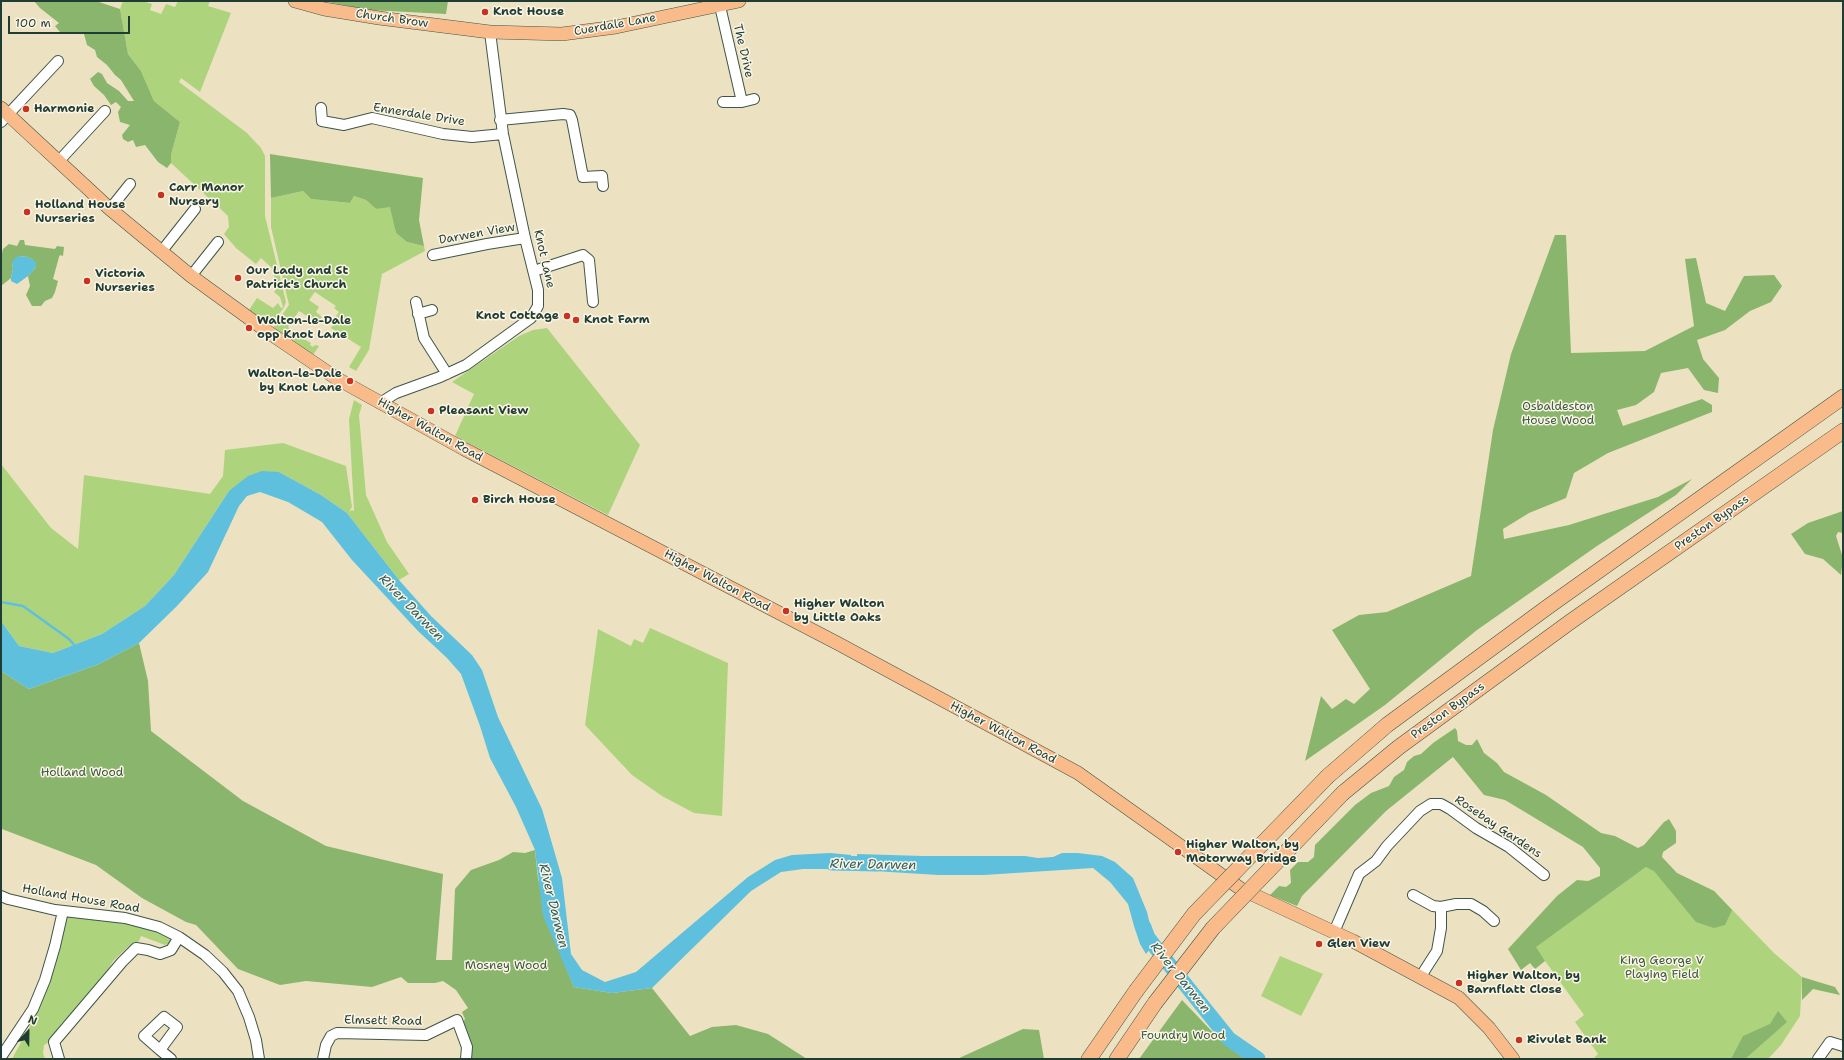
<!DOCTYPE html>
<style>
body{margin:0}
#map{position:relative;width:1844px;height:1060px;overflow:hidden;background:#ece2c1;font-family:"Shantell Sans",sans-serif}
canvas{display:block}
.frame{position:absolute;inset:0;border:2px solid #1f3d34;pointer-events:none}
.north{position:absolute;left:8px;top:1012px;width:40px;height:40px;-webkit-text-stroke:3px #fcf5e5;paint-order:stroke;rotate:22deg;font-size:11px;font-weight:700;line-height:16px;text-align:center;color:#1f3d34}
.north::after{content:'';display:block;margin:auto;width:14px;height:18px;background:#1f3d34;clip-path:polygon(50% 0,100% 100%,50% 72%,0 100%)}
.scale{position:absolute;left:8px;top:16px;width:122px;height:18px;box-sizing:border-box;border:2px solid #1f3d34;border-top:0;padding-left:5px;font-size:12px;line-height:14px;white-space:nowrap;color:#1f3d34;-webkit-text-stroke:3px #fcf5e5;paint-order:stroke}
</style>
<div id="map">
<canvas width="1844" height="1060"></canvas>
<div class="frame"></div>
<div class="north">N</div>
<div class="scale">100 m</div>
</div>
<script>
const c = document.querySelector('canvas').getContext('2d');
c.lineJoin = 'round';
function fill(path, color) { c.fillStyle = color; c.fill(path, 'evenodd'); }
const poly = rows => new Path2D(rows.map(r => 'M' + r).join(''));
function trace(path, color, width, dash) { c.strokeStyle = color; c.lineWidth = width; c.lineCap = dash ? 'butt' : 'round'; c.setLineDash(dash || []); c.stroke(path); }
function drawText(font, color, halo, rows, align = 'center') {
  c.font = font + ' "Shantell Sans",sans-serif'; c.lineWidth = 3; c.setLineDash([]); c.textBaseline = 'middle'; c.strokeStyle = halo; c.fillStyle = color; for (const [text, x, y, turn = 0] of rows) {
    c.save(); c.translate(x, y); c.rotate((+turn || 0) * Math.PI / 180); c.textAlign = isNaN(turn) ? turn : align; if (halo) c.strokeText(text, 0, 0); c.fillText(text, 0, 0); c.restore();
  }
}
fill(poly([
 [123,1,142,1,152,4,150,10,161,14,166,4,175,7,178,1,210,1,208,6,231,13,200,92,181,78,179,82,247,133,261,148,265,156,265,216,286,302,284,307,271,326,249,310,257,298,273,308,278,303,281,308,283,307,280,297,274,292,277,288,272,268,261,258,256,264,236,248,224,234,229,227,228,216,171,163,171,155,180,122,154,101,141,71,128,54,120,9],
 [303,191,311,199,350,203,354,196,366,200,376,209,391,206,396,233,407,242,424,246,425,251,382,274,369,350,356,371,349,367,361,347,331,328,335,322,333,320,339,312,334,308,336,306,315,292,309,300,319,307,316,312,322,317,318,323,299,311,288,327,294,332,293,333,311,343,310,345,313,347,315,345,319,346,313,355,273,328,289,305,271,227,271,198],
 [547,328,640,445,608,515,455,436,474,394,452,382,519,336,533,330],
 [354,400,362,405,359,415,366,495,387,542,409,574,399,580,347,513,321,495,279,472,229,491,174,575,145,606,102,634,53,653,19,646,1,621,1,464,51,528,78,549,84,475,210,494,223,476,225,450,283,443,346,466,352,507,349,512,352,510,354,511,349,419],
 [650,628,728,663,722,816,694,813,662,796,632,775,585,725,598,629,631,646,634,639,643,643],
 [1653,862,1714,891,1774,953,1802,977,1800,1016,1781,1045,1768,1059,1593,1059,1598,1054,1575,1022,1584,1015,1535,947],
 [76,915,155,929,172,937,171,943,165,945,141,936,139,941,128,947,113,961,94,994,88,996,77,1007,62,1023,49,1042,44,1045,43,1053,45,1059,12,1059,37,1013,63,924,67,917],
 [1280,956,1323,974,1301,1016,1261,996]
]), '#aed37d');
fill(poly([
 [34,1,96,1,120,9,128,54,141,71,154,101,180,122,171,155,171,163,167,168,158,162,145,145,136,147,133,140,128,142,123,139,122,135,130,125,120,122,118,112,121,107,116,102,111,105,104,95,94,86,90,79,98,72,102,74,107,83,119,91,128,101,134,101,121,80,115,75,107,65,97,57,95,50,87,45,84,34,60,32,55,26,59,23,40,8],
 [323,1,448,1,446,14,369,10],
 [270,154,423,178,419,220,424,246,407,242,396,233,390,207,376,209,366,200,354,196,350,203,311,199,303,191,271,198],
 [1555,235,1566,235,1571,353,1645,351,1694,326,1685,259,1696,258,1706,303,1725,311,1744,276,1774,275,1782,286,1771,302,1750,311,1725,330,1697,340,1703,359,1719,378,1718,393,1704,390,1688,368,1661,373,1654,392,1636,405,1617,410,1623,426,1702,399,1712,405,1712,412,1608,453,1574,473,1566,498,1529,513,1503,529,1504,539,1569,525,1658,497,1692,479,1676,495,1597,546,1477,630,1385,705,1305,761,1321,696,1332,709,1346,699,1354,704,1370,689,1332,630,1359,615,1387,612,1471,576,1493,430,1511,354],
 [20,240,24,240,25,245,55,249,57,246,64,247,63,256,60,255,59,257,53,279,58,281,55,292,52,298,45,301,41,306,32,306,26,295,30,286,28,276,36,267,33,260,28,257,19,256,12,263,13,269,11,278,1,286,1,257,3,249,9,244,17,246],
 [1843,511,1843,533,1838,532,1836,536,1843,558,1841,575,1823,559,1805,554,1791,534,1808,523],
 [139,643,148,681,151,731,243,801,326,846,443,874,436,960,452,960,455,889,471,870,499,860,513,852,525,853,535,850,538,879,560,953,574,987,612,993,652,988,690,1036,712,1027,736,1025,768,1034,807,1059,472,1059,462,1024,465,1019,462,1012,468,1008,456,990,443,981,435,983,408,983,401,977,372,987,306,981,280,985,238,969,196,925,186,922,142,898,96,865,2,829,1,671,29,689,99,664],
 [1455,728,1457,731,1458,741,1466,745,1472,745,1477,739,1484,753,1497,763,1504,772,1546,795,1601,833,1615,836,1638,848,1644,845,1664,822,1669,819,1676,831,1676,843,1663,852,1662,857,1677,873,1714,891,1732,910,1725,925,1714,928,1696,922,1654,871,1646,867,1536,947,1545,961,1535,969,1530,963,1521,970,1508,949,1557,896,1577,880,1588,881,1600,876,1600,868,1583,847,1505,800,1484,795,1453,757,1386,811,1302,896,1297,906,1270,895,1279,886,1286,887,1291,883,1290,870,1298,862,1308,862,1314,857,1315,845,1355,805,1371,793,1389,786,1394,777,1404,770,1407,762,1414,756,1421,754,1433,743],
 [1802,977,1835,987,1840,995,1813,989,1802,1000],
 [1182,1000,1223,1043,1245,1059,1139,1059],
 [1778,1011,1787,1022,1745,1059,1731,1059,1743,1036,1770,1024],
 [1023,1029,1039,1030,1044,1059,957,1059]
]), '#8ab56c');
fill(poly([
 [19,256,28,257,33,260,36,262,36,267,28,276,17,284,11,281,11,278,13,269,12,263,14,259],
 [262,471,279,472,321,495,347,513,399,580,431,616,472,655,482,670,498,717,542,809,562,878,571,954,582,970,605,982,636,972,748,877,775,860,792,855,830,853,851,855,852,869,803,869,781,872,751,891,652,988,612,993,574,987,543,916,535,850,516,807,490,758,480,726,461,674,447,658,418,631,352,560,322,522,288,502,260,492,247,496,239,506,208,572,177,606,139,643,99,664,29,689,1,671,1,621,19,646,53,653,102,634,145,606,174,575,229,491,248,476],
 [1062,853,1078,853,1102,856,1115,862,1133,878,1147,912,1151,929,1158,939,1146,954,1140,944,1134,926,1128,904,1110,882,1093,868,984,875,938,875,858,870,857,854,923,856,1025,856,1038,858,1053,857]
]), '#5ec0dc');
trace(poly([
 [1,602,23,606,69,639,76,647]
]), '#5ec0dc', 2.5);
trace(poly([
 [832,863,877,864],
 [1144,927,1148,938,1229,1039,1258,1059]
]), '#5ec0dc', 15);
const minor = poly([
 [720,6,742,102],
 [723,102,742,102,754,99],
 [321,108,322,121,344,125,372,118,443,134,472,137,503,134],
 [500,120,563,114,570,115,572,120,583,177,602,176,603,186],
 [1,122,58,61],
 [58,162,105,111],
 [110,209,130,184],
 [161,252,195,209],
 [433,255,487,244,525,238],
 [534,271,583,255,589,260,593,302],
 [191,276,218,242],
 [416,302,424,338,447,374],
 [418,314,432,310],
 [380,403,396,393,440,377,466,365,531,318,538,306,538,290,525,238,503,134,490,32],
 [1413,895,1433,906,1441,907],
 [1,896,8,899,55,910,125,918,159,927,179,937,205,955,223,972,238,991,249,1017,256,1040,259,1059],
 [1334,932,1359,874,1376,861,1387,846,1420,811,1431,804,1441,804,1450,809,1476,828,1509,847,1544,875],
 [1421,976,1437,951,1441,928,1441,907,1456,904,1471,904,1483,911,1494,921],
 [160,1050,177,1027,164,1017,144,1036,160,1050,171,1059],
 [1,1057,33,1009,45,980,55,946,63,911],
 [59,1059,54,1042,122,962,136,948,148,950,160,954,171,950,179,937],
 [323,1059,326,1045,331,1036,337,1033,426,1035,457,1020,467,1047,466,1059],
 [1818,1059,1830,1042,1843,1046]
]);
const major = poly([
 [295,1,324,9,379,18,490,32,562,34,616,27,739,1],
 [1,108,110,209,191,276,268,332,336,378,464,449,837,643,1078,773,1241,889,1353,941,1459,998,1489,1028,1513,1059]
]);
const highway = poly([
 [1328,776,1387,725,1549,606,1843,397],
 [1343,793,1399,747,1570,622,1843,431],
 [1089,1059,1136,991],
 [1117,1059,1155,1003]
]);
trace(minor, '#3e5649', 12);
trace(major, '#3e5649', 14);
trace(highway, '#3e5649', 16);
trace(minor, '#fff', 10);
trace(major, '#fabb8b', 13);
trace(highway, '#fabb8b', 15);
const highwayBridge = poly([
 [1136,991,1194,914,1328,776],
 [1155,1003,1213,928,1343,793]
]);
trace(highwayBridge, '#3e5649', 16, []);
trace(highwayBridge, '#fabb8b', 15);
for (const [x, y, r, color] of [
 [485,12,4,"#c8321e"],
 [26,109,4,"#c8321e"],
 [161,195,4,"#c8321e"],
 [27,212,4,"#c8321e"],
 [238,278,4,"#c8321e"],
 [87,281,4,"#c8321e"],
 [567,316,4,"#c8321e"],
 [576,320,4,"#c8321e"],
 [249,328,4,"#c8321e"],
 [350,381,4,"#c8321e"],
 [431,411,4,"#c8321e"],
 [475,500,4,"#c8321e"],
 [786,611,4,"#c8321e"],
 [1178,852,4,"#c8321e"],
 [1319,944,4,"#c8321e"],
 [1459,983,4,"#c8321e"],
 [1519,1040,4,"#c8321e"]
]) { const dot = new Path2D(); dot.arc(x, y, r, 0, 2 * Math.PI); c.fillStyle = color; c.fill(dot); trace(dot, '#fcf5e5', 1.5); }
drawText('bold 12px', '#1f3d34', '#fcf5e5', [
 ["Knot House",493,12],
 ["Harmonie",34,109],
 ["Carr Manor",169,188],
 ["Nursery",169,202],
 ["Holland House",35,205],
 ["Nurseries",35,219],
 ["Our Lady and St",246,271],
 ["Patrick's Church",246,285],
 ["Victoria",95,274],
 ["Nurseries",95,288],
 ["Knot Cottage",559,316,"right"],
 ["Knot Farm",584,320],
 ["Walton-le-Dale",257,321],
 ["opp Knot Lane",257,335],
 ["Walton-le-Dale",342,374,"right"],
 ["by Knot Lane",342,388,"right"],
 ["Pleasant View",439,411],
 ["Birch House",483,500],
 ["Higher Walton",794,604],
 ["by Little Oaks",794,618],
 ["Higher Walton, by",1186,845],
 ["Motorway Bridge",1186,859],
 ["Glen View",1327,944],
 ["Higher Walton, by",1467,976],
 ["Barnflatt Close",1467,990],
 ["Rivulet Bank",1527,1040]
], 'left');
drawText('12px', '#1f3d34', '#fcf5e5', [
 ["Church Brow",392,19,8],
 ["Cuerdale Lane",615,25,-10],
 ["The Drive",743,51,77],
 ["Ennerdale Drive",419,115,9],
 ["Darwen View",477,234,-10],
 ["Knot Lane",544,259,77],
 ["Higher Walton Road",430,430,29],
 ["Preston Bypass",1712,523,-35],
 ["Higher Walton Road",717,581,28],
 ["Preston Bypass",1448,711,-36],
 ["Higher Walton Road",1003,733,28],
 ["Rosebay Gardens",1498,827,34],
 ["Holland House Road",81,899,10],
 ["Elmsett Road",383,1021,1]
]);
drawText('12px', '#3c5b43', '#fcf5e5', [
 ["Osbaldeston",1558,407],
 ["House Wood",1558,421],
 ["Holland Wood",82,773],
 ["King George V",1662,961],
 ["Playing Field",1662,975],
 ["Mosney Wood",506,966],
 ["Foundry Wood",1183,1036]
]);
drawText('italic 13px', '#2f5e5e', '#fcf5e5', [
 ["River Darwen",411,608,46],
 ["River Darwen",873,865,1],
 ["River Darwen",553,906,76],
 ["River Darwen",1180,978,51]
]);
</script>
